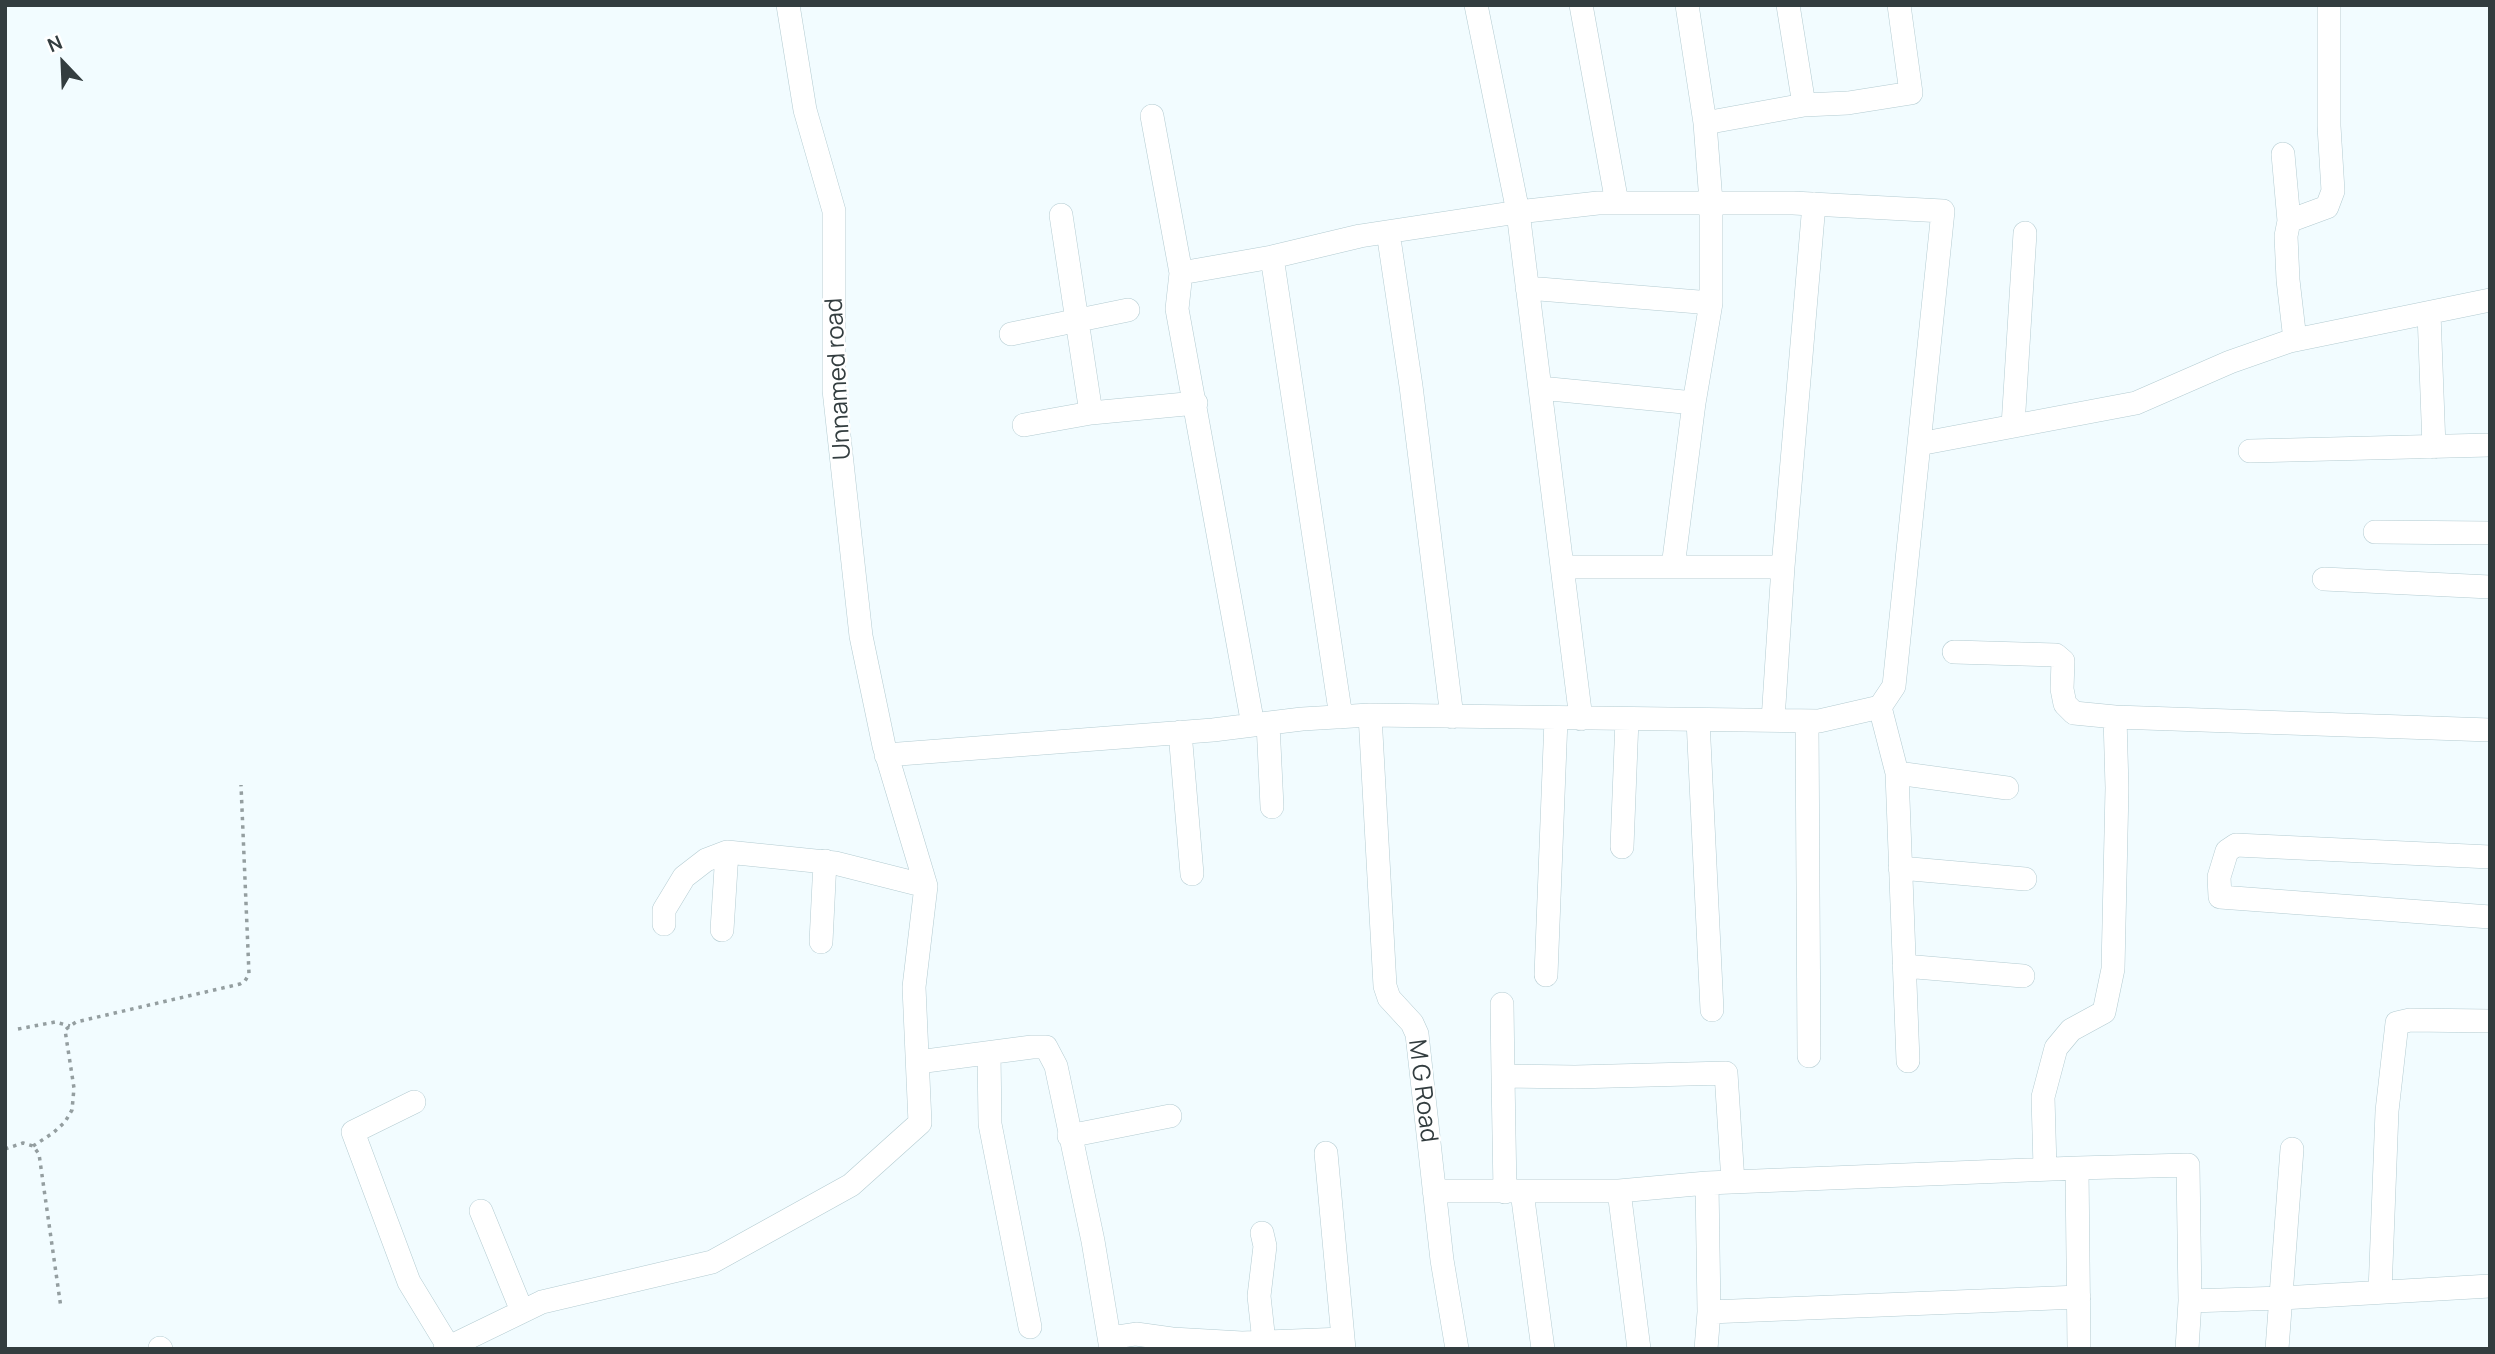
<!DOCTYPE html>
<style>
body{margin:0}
#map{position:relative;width:2495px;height:1354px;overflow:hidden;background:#f2fcff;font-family:Manrope,sans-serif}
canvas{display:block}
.frame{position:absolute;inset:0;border:7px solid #333d3f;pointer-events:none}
.north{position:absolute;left:28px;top:28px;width:70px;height:70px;-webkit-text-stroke:5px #fff;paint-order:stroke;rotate:337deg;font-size:19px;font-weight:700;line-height:28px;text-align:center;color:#333d3f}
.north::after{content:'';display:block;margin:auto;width:24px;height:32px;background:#333d3f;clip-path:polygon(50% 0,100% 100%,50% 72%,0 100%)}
</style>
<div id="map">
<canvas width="2495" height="1354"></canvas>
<div class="frame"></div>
<div class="north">N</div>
</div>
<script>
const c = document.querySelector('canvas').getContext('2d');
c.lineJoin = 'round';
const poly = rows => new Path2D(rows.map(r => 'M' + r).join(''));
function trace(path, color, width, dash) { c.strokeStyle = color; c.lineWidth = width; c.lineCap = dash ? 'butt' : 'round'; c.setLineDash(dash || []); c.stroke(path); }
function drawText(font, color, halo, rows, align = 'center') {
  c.font = font + ' Manrope,sans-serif'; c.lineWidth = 5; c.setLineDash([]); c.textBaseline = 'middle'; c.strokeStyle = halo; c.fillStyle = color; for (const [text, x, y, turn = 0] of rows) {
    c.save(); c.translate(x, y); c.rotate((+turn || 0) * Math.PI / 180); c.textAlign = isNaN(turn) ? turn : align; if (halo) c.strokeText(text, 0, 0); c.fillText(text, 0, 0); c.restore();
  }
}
const minor = poly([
 [1476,5,1518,212,1581,719],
 [1581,5,1617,203],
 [1687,5,1705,123,1804,105,1848,103,1911,93,1899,5],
 [1788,5,1804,105],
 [1152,116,1181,273],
 [2283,154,2289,221],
 [1061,215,1091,413],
 [1388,232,1411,386,1452,717],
 [1272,257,1341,717],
 [1527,288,1711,303],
 [2429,313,2434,447],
 [1011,334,1128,310],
 [2295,340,2288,280,2286,236,2289,221,2327,207,2333,191,2329,126,2329,5],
 [1540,388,1694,403],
 [1024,425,1091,413,1196,403],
 [2013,426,2025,233],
 [1919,444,2136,403,2230,362,2290,341,2490,300],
 [2250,451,2490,445],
 [2375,532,2490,533],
 [1562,567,1783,567],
 [1673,567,1694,403,1711,303,1711,202,1705,123],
 [2324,579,2490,587],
 [1954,652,2056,655,2063,661,2062,689,2065,704,2074,713,2115,717],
 [1880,707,1897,773,1908,1061],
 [1370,715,1385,986,1389,998,1412,1023,1417,1034,1442,1260,1457,1349],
 [1698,720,1712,1010],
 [1773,720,1783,567,1814,204],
 [1807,721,1809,1056],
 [1268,723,1272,807],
 [1180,732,1192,874],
 [886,755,1213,730,1253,725,1302,719,1370,715,1819,721,1880,707,1894,686,1943,211,1793,203,1598,203,1518,212,1360,236,1272,257,1181,273,1177,309,1253,725],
 [1897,773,2007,788],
 [1622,847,1627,719],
 [2490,857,2236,845,2227,851,2219,877,2220,897,2490,917],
 [1900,868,2025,879],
 [664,924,664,910,684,877,706,860,727,852,835,863,926,886],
 [722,930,727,852],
 [821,942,825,861],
 [1904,966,2023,976],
 [1546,975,1556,719],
 [1502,1004,1503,1076],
 [989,1053,990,1124,1030,1327],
 [918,1062,1032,1047,1046,1047,1056,1066,1093,1241,1111,1349],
 [414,1102,353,1132,409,1282,448,1346],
 [1069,1136,1170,1116],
 [1326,1153,1344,1349],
 [2045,1168,2043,1097,2056,1048,2071,1030,2104,1012,2113,969,2117,788,2115,717,2490,730],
 [2077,1168,2188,1165,2190,1301],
 [1434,1191,1619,1191,1707,1183,2077,1168,2079,1349],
 [1619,1191,1639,1349],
 [1505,1192,1503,1076,1575,1077,1726,1073,1733,1182],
 [1522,1192,1543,1349],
 [481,1211,522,1311],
 [1262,1233,1265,1246,1259,1296,1264,1342],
 [2380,1292,2387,1111,2397,1023,2410,1020,2490,1021],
 [1709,1312,2079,1297],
 [1110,1338,1136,1334,1172,1339,1242,1343,1343,1339],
 [160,1348,161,1349],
 [445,1349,542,1302,712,1262,851,1185,920,1123,914,987,926,886,884,746,861,636,834,390,834,211,805,110,788,5],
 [1706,1349,1709,1312,1707,1183],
 [2187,1349,2190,1301,2282,1298,2490,1286],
 [2277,1349,2292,1149]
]);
trace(minor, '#b3cbd1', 24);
trace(poly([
 [18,1029,55,1022,70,1026],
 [33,1146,53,1133,65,1122,72,1110,74,1088,65,1030,70,1026,76,1022,240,984,245,981,249,974,241,785],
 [5,1149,23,1143,33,1146,39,1154,61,1308]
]), '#949ea0', 3.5, [3.5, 5]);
trace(minor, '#fff', 23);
drawText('24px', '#333d3f', '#fff', [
 ["Unnamed road",839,379,-93],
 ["M G Road",1422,1091,83]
]);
</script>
